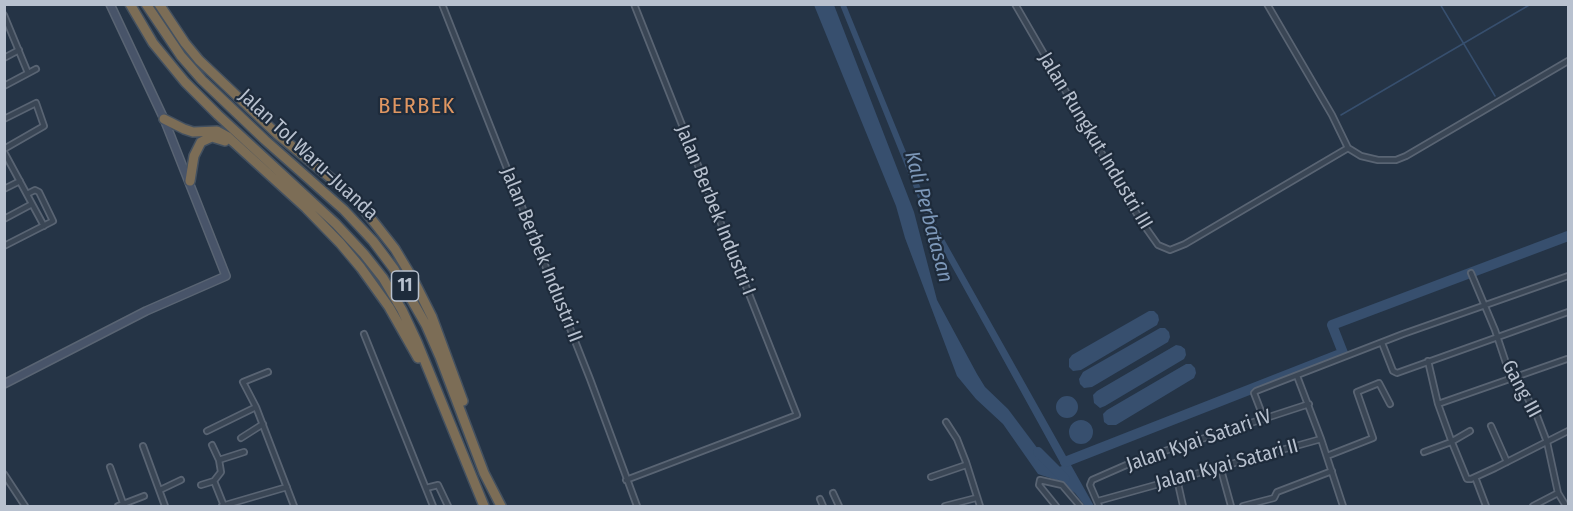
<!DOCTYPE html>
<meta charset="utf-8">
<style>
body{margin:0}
#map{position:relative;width:1573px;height:511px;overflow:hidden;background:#253446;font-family:"Fira Sans Condensed",sans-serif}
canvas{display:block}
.frame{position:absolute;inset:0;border:6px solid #b8c1cf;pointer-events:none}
</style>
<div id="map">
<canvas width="1573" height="511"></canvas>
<div class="frame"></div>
</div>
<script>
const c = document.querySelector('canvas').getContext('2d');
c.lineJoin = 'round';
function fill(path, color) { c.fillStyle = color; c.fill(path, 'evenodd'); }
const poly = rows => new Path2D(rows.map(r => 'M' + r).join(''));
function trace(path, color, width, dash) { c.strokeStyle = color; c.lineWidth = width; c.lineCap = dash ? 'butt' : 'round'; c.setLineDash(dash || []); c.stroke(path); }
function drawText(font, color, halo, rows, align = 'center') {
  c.font = font + ' "Fira Sans Condensed",sans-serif'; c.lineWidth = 4.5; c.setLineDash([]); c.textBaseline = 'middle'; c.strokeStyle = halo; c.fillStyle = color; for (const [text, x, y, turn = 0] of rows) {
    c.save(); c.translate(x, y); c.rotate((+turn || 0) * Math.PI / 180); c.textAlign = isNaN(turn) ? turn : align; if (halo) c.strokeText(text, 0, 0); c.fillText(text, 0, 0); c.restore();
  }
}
fill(poly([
 [814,5,834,5,914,212,937,300,977,374,985,387,1008,409,1053,469,1062,466,929,225,840,5,846,5,935,223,1094,506,1085,506,1075,493,1056,480,1038,474,1003,424,976,399,957,376,905,238,896,206],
 [1149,311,1154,311,1158,315,1159,320,1157,325,1081,370,1073,371,1069,367,1069,359,1072,355],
 [1160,328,1165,328,1169,332,1170,337,1168,342,1092,387,1084,388,1080,384,1079,379,1083,372],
 [1176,345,1181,346,1185,349,1186,355,1184,359,1105,406,1100,408,1094,403,1093,395,1097,391],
 [1186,364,1191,364,1195,368,1196,373,1194,378,1116,425,1108,425,1104,422,1103,414,1107,410],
 '1056 407a11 11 0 1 1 22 0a11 11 0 1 1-22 0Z',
 '1069 432a12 12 0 1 1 24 0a12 12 0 1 1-24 0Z'
]), '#374f6e');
trace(poly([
 [1440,4,1495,96],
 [1341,115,1531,4]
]), '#374f6e', 1.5);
trace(poly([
 [1038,452,1065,479],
 [1065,462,1343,353,1332,325,1568,236]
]), '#374f6e', 10);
const street = poly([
 [442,4,590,379,637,506],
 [1015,4,1141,221,1158,245,1170,250,1185,244,1348,148,1361,156,1378,160,1396,160,1406,156,1568,61],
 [1267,4,1332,115,1348,148],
 [4,15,28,73],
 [4,58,19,50],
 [4,86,36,69],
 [4,119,36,103,44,126,4,149],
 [4,152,44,226],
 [4,189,20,181],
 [4,219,32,204],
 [4,246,53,221,39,192,35,190,27,194],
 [1471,273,1495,330,1506,363,1525,393,1537,416,1547,442,1558,493,1566,506],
 [364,334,433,506],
 [1382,343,1393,371,1397,373,1568,312],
 [1428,361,1438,404,1451,440,1467,479,1471,479,1495,468,1568,431],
 [1297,376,1321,439,1343,506],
 [1438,404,1567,359],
 [256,407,243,382,268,372],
 [1264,419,1254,393,1256,391,1403,334,1568,276],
 [946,422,957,439,966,462,980,506],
 [1491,426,1507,462],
 [207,431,256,407,294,506],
 [241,438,263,424],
 [212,445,219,460,221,472,214,481,224,506],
 [143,446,165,506],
 [1424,452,1451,442,1470,431],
 [1327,456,1373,438,1357,392,1379,383,1390,404],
 [219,460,244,452],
 [1220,466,1231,506],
 [110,467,123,503],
 [4,474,25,506],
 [931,477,966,465],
 [1475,477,1486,506],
 [1177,479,1183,506],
 [626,480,797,415,634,4],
 [201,485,214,481],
 [426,488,438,485,448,506],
 [160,490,181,480],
 [833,493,839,506],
 [820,499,823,506],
 [1098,501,1321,439],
 [118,506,144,496],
 [222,506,287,487],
 [945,506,976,498],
 [1056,506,1039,485,1040,480,1062,485,1080,506],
 [1099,506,1090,485,1092,480,1140,459,1309,404],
 [1243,506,1274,498,1277,492,1332,471],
 [1533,506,1558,493]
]);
const secondary = poly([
 [4,384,146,311,226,276,164,119,110,4]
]);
const highway = poly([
 [130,4,153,43,185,82,218,115,336,224,364,254,383,278,402,310,417,342,484,506],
 [146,4,181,56,202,80,265,140,344,210,373,241,394,269,426,325,440,357,484,473,501,506],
 [159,4,185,43,199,60,277,134,350,194,362,207,395,249,413,279,432,317,463,401],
 [164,119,184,129,193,132,217,131,228,137,306,208,340,243,361,268,389,307,418,358],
 [190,181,194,156,201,142,212,137,225,141]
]);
trace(street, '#596473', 8);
trace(secondary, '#596473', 10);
trace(highway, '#445160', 12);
trace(street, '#3a4655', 4.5);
trace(secondary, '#485469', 7);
trace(highway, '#7c6d56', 9);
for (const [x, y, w] of [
 [405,286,27]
]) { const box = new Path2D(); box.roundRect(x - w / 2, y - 15, w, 30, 4.5); c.fillStyle = '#1e2b3b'; c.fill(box); trace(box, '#b8c1cf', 1.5); }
drawText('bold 18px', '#b8c1cf', null, [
 ["11",405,286]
]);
drawText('20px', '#b8c1cf', '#1e2b3b', [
 ["Jalan Rungkut Industri III",1095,141,59],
 ["Jalan Tol Waru–Juanda",308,155,43],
 ["Jalan Berbek Industri I",715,210,68],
 ["Jalan Berbek Industri II",541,255,68],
 ["Gang III",1521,389,62],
 ["Jalan Kyai Satari IV",1199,441,-19],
 ["Jalan Kyai Satari II",1227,465,-15]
]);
drawText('italic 21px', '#7c97b8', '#1e2b3b', [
 ["Kali Perbatasan",928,217,75]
]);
c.letterSpacing = '1.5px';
drawText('22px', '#e09762', '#1e2b3b', [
 ["BERBEK",417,107]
]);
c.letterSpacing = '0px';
</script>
